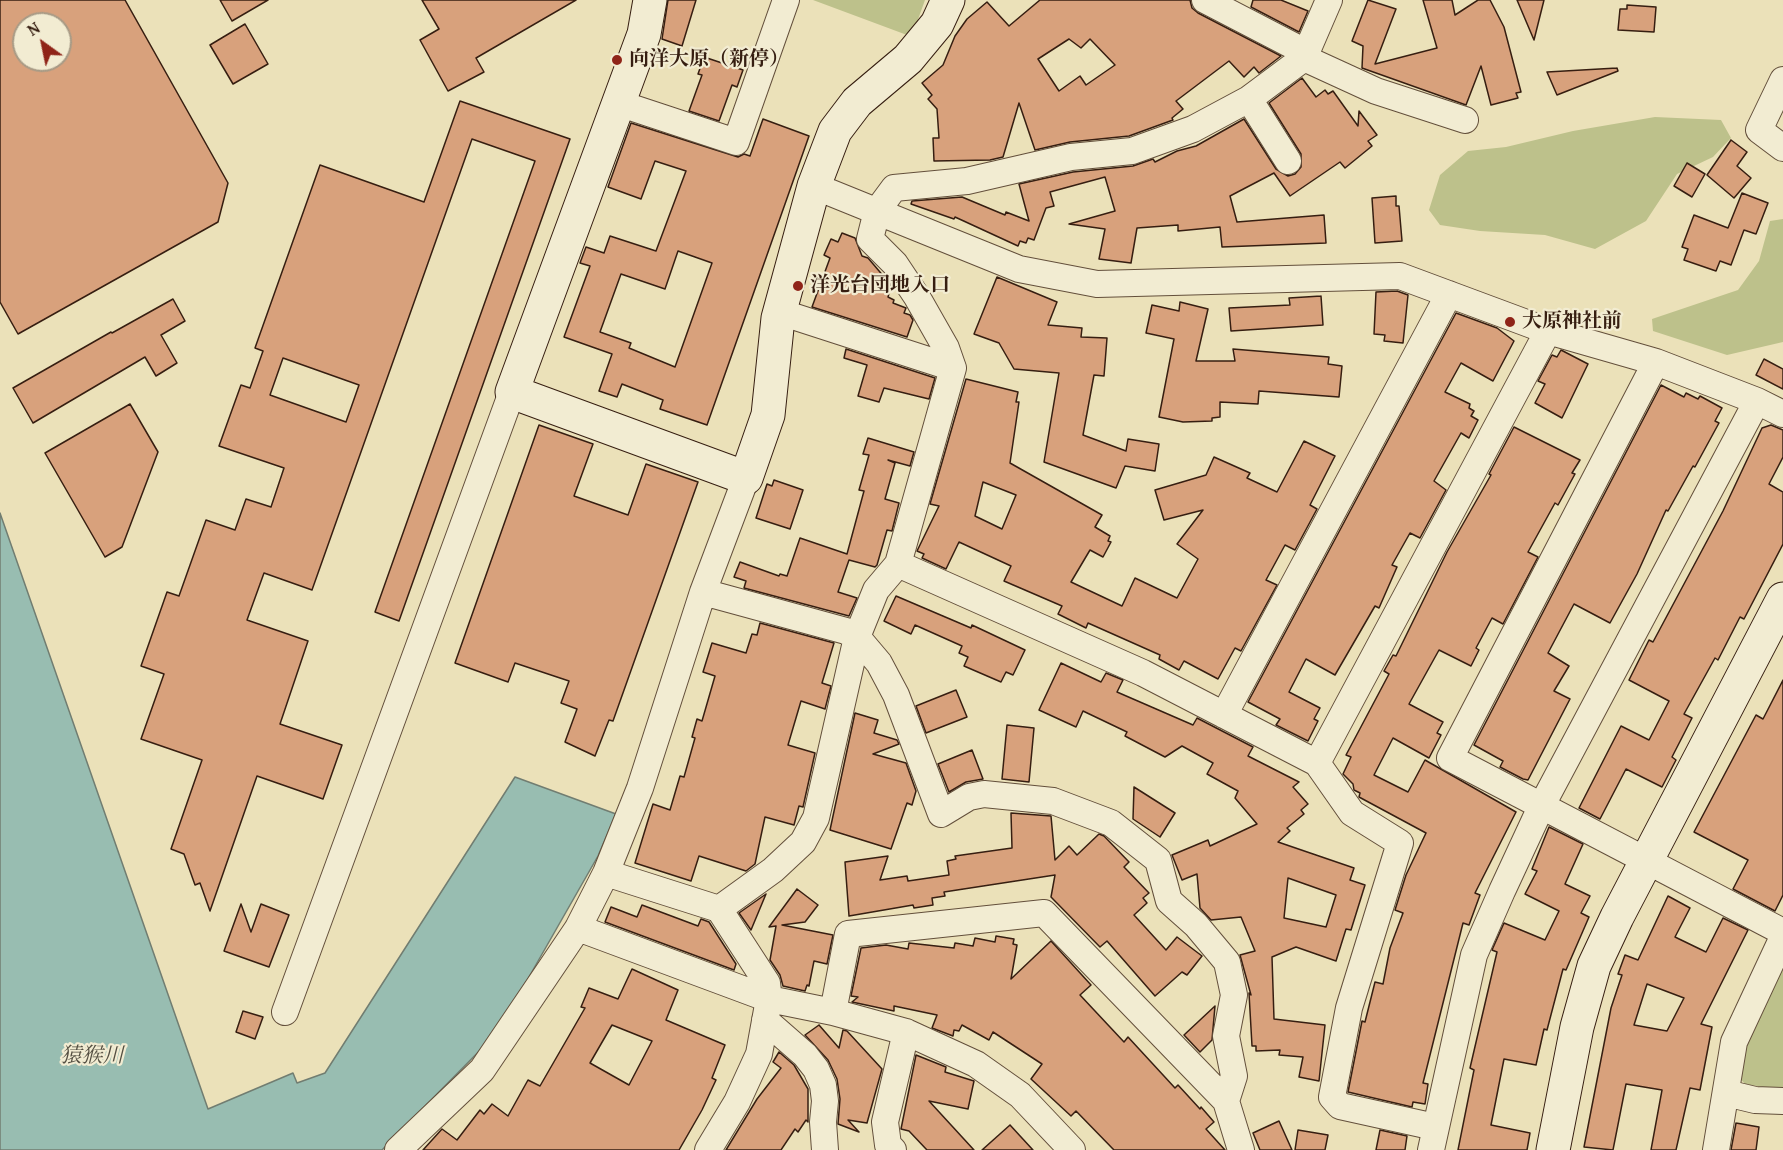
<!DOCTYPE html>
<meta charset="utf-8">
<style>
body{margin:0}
#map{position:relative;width:1783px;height:1150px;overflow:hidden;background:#ebe1b9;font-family:"Gentium Book Plus",serif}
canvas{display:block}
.north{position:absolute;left:12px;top:12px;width:60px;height:60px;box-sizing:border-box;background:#f2ecd2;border:2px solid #a79a85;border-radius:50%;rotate:327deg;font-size:16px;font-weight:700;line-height:24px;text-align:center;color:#361e11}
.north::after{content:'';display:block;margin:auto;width:21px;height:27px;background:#8f2418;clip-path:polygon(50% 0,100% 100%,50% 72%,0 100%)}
</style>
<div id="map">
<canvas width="1783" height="1150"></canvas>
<div class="north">N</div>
</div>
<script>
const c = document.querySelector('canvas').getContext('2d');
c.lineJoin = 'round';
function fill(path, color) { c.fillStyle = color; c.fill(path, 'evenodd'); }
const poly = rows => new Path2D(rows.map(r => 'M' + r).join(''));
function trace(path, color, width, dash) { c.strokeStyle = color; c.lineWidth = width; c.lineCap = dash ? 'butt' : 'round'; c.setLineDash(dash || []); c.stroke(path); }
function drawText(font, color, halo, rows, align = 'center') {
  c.font = font + ' "Gentium Book Plus","Noto Serif JP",serif'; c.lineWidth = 4.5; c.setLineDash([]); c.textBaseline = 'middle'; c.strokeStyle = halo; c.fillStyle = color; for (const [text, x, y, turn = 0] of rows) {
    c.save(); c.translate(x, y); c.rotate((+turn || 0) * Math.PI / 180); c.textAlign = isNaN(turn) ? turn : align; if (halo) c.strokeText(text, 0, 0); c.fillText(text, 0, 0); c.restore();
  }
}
fill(poly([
 [813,0,925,0,916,25,907,35],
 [1655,117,1721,120,1731,138,1713,157,1677,174,1646,221,1595,249,1545,235,1480,231,1440,225,1429,210,1440,175,1468,151,1506,147,1573,131],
 [1783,219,1783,342,1727,355,1653,331,1652,319,1738,290,1759,261,1770,221],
 [1783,957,1783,1090,1780,1090,1745,1084,1737,1075,1747,1030]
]), '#bdc18b');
const water = poly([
 [0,513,208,1109,293,1073,297,1083,325,1073,515,777,616,814,598,856,497,1033,382,1150,0,1150,0,513]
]);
fill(water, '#98bdb1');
trace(water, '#717d71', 1.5);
const building = poly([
 [0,0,125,0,228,183,218,222,18,334,0,302,0,0],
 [24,24,60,24,60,60,24,60,24,24],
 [220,0,268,0,232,21,220,0],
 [422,0,576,0,476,58,484,72,448,91,420,40,439,29,422,0],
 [668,0,696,0,682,46,662,39,668,0],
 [1040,0,1190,0,1192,8,1198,13,1281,56,1259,73,1254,67,1244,77,1229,61,1176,101,1183,109,1172,118,1173,120,1129,136,1070,142,1035,150,1019,103,1003,157,990,160,934,161,933,138,939,138,937,109,928,99,932,95,922,83,943,65,955,36,967,19,987,2,1009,26,1040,0],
 [1069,39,1081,48,1090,39,1115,65,1086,85,1080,76,1059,91,1038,59,1069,39],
 [1253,0,1281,0,1308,11,1299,32,1251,7,1253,0],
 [1368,0,1396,9,1375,64,1437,48,1423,0,1452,0,1455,15,1478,0,1490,0,1504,27,1521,92,1516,93,1518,98,1491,105,1481,66,1466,105,1362,68,1363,46,1352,41,1368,0],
 [1517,0,1544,0,1534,40,1517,0],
 [1627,5,1656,7,1654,32,1618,30,1620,9,1627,9,1627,5],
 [245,24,268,64,233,84,210,45,245,24],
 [704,57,743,70,737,87,732,85,719,121,689,111,702,75,698,74,704,57],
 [1617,68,1618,71,1557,95,1547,72,1617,68],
 [1302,78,1316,97,1325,90,1328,94,1333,91,1358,126,1359,111,1377,135,1368,141,1372,146,1345,168,1340,162,1290,196,1274,173,1230,196,1237,222,1324,215,1326,243,1222,247,1220,227,1178,231,1178,225,1137,228,1131,263,1099,259,1105,229,1069,224,1115,211,1105,177,1050,192,1054,206,1046,208,1034,240,1028,238,1026,243,1020,241,1018,246,955,217,954,219,911,204,912,201,962,197,1005,215,1006,212,1029,221,1019,184,1073,172,1133,166,1153,159,1155,162,1177,151,1196,146,1244,119,1276,169,1288,176,1295,174,1301,167,1301,154,1269,103,1302,78],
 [460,101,570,139,399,621,375,612,535,161,472,139,312,590,264,573,247,620,308,641,280,724,342,745,323,799,257,776,210,911,200,883,195,885,184,854,171,849,202,760,141,739,164,674,141,666,167,592,179,596,206,520,235,530,246,499,271,507,284,468,219,446,241,385,250,388,263,351,255,348,320,165,424,202,460,101],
 [283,358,359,385,346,422,270,395,283,358],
 [763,119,809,136,707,425,660,409,663,400,622,384,617,397,599,391,612,354,564,337,590,266,580,263,586,247,604,253,610,236,656,251,686,171,655,161,641,199,608,187,631,123,738,157,744,154,750,156,763,119],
 [678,251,712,263,675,367,629,348,631,343,600,332,621,274,665,289,678,251],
 [1731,140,1747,152,1737,166,1751,178,1734,198,1707,175,1731,140],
 [1687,163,1705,174,1692,197,1674,186,1687,163],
 [1742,193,1768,203,1756,234,1744,230,1731,265,1720,261,1716,271,1684,260,1688,249,1682,247,1694,215,1728,228,1742,193],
 [1396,196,1396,206,1399,206,1402,241,1375,243,1372,198,1396,196],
 [842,233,855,238,862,256,868,258,891,285,888,297,894,300,893,303,906,308,904,313,910,315,913,320,907,337,812,307,830,258,824,255,831,239,838,242,842,233],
 [997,277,1057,302,1048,325,1082,328,1081,337,1107,338,1104,376,1094,375,1083,435,1126,451,1128,439,1159,444,1155,471,1125,466,1116,488,1044,462,1059,373,1014,369,999,343,974,334,997,277],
 [1397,291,1408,295,1403,343,1384,341,1385,335,1374,334,1376,292,1397,291],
 [1321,296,1323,325,1231,331,1229,308,1290,305,1289,298,1321,296],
 [173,299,185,321,161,335,177,363,156,376,145,357,33,423,13,388,111,332,112,333,173,299],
 [1180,302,1208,309,1196,361,1235,361,1233,349,1329,357,1328,364,1342,366,1339,397,1259,391,1258,404,1220,402,1220,417,1212,418,1212,421,1183,422,1159,417,1174,339,1146,333,1152,305,1179,311,1180,302],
 [1456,313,1497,328,1514,341,1493,381,1461,363,1445,392,1470,404,1469,408,1474,411,1471,416,1478,420,1469,438,1461,433,1434,481,1446,490,1420,538,1410,533,1392,565,1397,567,1379,608,1375,606,1335,675,1306,659,1289,692,1320,708,1314,719,1318,721,1308,741,1276,725,1280,719,1248,702,1456,313],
 [846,349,935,378,929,399,884,388,879,402,858,396,867,365,844,358,846,349],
 [1561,350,1588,364,1562,418,1535,403,1545,384,1538,381,1552,355,1557,357,1561,350],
 [1764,359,1783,369,1783,389,1756,375,1764,359],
 [966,379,1018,392,1016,402,1019,402,1010,463,1102,515,1095,527,1110,536,1108,541,1111,542,1103,557,1090,550,1071,582,1122,606,1135,578,1177,598,1198,559,1177,544,1203,510,1164,520,1155,490,1206,475,1214,457,1250,473,1247,478,1277,492,1304,441,1335,456,1310,505,1317,509,1295,550,1285,545,1266,580,1277,585,1241,651,1235,648,1218,679,1184,661,1179,670,1159,659,1160,655,1088,623,1086,628,1058,614,1062,606,1004,581,1011,566,959,542,946,569,922,558,924,554,917,551,939,506,930,504,966,379],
 [983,482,1016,495,1002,529,975,516,983,482],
 [1661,385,1684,397,1686,393,1698,399,1700,396,1722,408,1715,421,1719,423,1695,467,1693,466,1668,511,1666,510,1637,574,1610,623,1574,604,1548,653,1569,666,1554,691,1570,699,1528,780,1523,779,1500,767,1503,761,1474,745,1661,385],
 [130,404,158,452,122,547,105,557,45,453,130,404],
 [539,425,593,444,574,496,628,515,646,464,698,482,613,721,609,720,595,756,565,742,577,709,561,703,569,681,515,663,508,682,455,663,539,425],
 [1771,425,1783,430,1783,457,1769,484,1783,492,1783,544,1744,619,1740,617,1718,660,1715,658,1684,714,1692,718,1672,757,1676,760,1662,787,1626,769,1600,819,1579,808,1621,726,1649,740,1669,701,1629,680,1649,640,1653,642,1723,511,1762,428,1771,425],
 [1514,427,1580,460,1572,473,1575,474,1558,505,1555,503,1528,552,1538,557,1503,624,1492,618,1476,648,1479,650,1471,666,1439,650,1409,704,1443,722,1437,733,1441,735,1429,758,1393,738,1374,775,1408,792,1425,760,1516,812,1475,893,1480,895,1469,925,1463,923,1423,1083,1428,1084,1425,1104,1413,1102,1412,1107,1348,1092,1362,1021,1365,1022,1375,982,1383,984,1390,948,1403,913,1395,910,1406,875,1426,833,1359,797,1360,793,1354,790,1353,784,1343,774,1351,757,1346,755,1389,674,1384,671,1393,655,1396,656,1447,552,1491,475,1489,474,1514,427],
 [868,438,914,452,910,466,888,460,895,463,885,499,899,503,892,531,887,530,877,565,875,567,849,560,838,592,857,598,849,616,744,588,746,581,734,577,740,562,779,576,780,574,787,576,800,538,847,554,864,491,859,490,869,455,863,454,868,438],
 [774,480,803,490,790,529,756,518,767,484,772,486,774,480],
 [896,596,971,628,972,625,1025,650,1013,675,1006,672,1001,682,964,666,968,657,959,653,962,646,915,625,911,634,884,621,896,596],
 [760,623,834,643,822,683,831,686,825,709,801,701,788,745,815,753,803,807,799,806,794,825,765,817,755,864,746,871,699,856,691,881,635,863,653,804,670,810,680,776,684,777,695,738,692,737,697,719,702,721,715,676,703,672,712,643,746,653,752,634,757,635,760,623],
 [1061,663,1101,682,1106,673,1123,680,1117,692,1193,725,1197,718,1253,747,1248,756,1299,782,1293,787,1308,804,1301,810,1304,814,1287,828,1290,831,1278,842,1354,868,1350,880,1365,885,1351,930,1346,929,1336,961,1296,947,1272,957,1274,1019,1325,1025,1319,1081,1299,1077,1303,1057,1279,1055,1280,1050,1256,1051,1256,1046,1252,1046,1249,993,1251,995,1240,955,1255,951,1241,917,1211,920,1200,908,1197,874,1182,880,1172,855,1208,840,1210,846,1257,824,1235,798,1238,791,1207,774,1213,763,1182,746,1165,757,1125,736,1127,732,1083,711,1076,727,1039,710,1061,663],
 [1288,878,1336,895,1326,927,1284,918,1288,878],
 [1783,680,1783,895,1775,911,1733,889,1748,860,1694,832,1756,715,1763,719,1783,680],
 [956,690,967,717,926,733,916,706,956,690],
 [855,713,878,720,874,733,897,740,899,744,873,754,906,763,916,791,912,805,907,803,891,849,830,830,855,713],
 [1007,725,1034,728,1029,782,1002,779,1007,725],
 [972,750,983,779,966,782,949,792,938,764,972,750],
 [1134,787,1175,813,1160,837,1133,819,1134,787],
 [1011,813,1051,816,1055,860,1069,846,1077,855,1099,834,1104,836,1129,862,1124,867,1149,893,1143,898,1147,903,1134,915,1166,950,1177,937,1202,956,1187,975,1182,972,1155,996,1107,941,1100,947,1051,897,1055,875,944,892,945,896,932,898,933,905,914,908,913,905,849,916,845,862,888,856,880,880,907,876,908,881,949,875,947,861,956,859,955,856,1012,848,1011,813],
 [1549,827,1583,844,1565,884,1590,896,1581,913,1589,917,1566,970,1563,969,1547,1030,1544,1029,1536,1065,1504,1059,1491,1125,1530,1133,1527,1150,1458,1150,1474,1070,1470,1068,1497,952,1492,950,1504,923,1545,940,1559,911,1525,894,1537,871,1532,869,1549,827],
 [797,889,818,905,805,922,782,925,833,935,827,964,814,961,809,986,807,985,805,991,783,986,780,975,770,960,776,926,769,927,797,889],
 [766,894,751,930,739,913,766,894],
 [1668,896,1690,908,1675,937,1706,952,1723,918,1748,930,1701,1024,1712,1027,1700,1090,1690,1088,1676,1150,1651,1150,1662,1090,1626,1084,1613,1150,1584,1147,1611,1008,1622,975,1618,974,1625,955,1638,960,1668,896],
 [1647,984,1684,998,1667,1031,1634,1025,1647,984],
 [241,904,251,932,261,904,289,915,269,967,224,951,241,904],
 [642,905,698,926,701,919,709,922,736,964,734,970,605,922,611,907,637,917,642,905],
 [996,936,1014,939,1013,944,1017,945,1011,979,1051,941,1091,985,1080,995,1124,1042,1128,1037,1175,1088,1178,1085,1200,1109,1201,1107,1214,1122,1206,1129,1225,1150,1114,1150,1076,1111,1071,1116,1031,1079,1042,1064,993,1032,989,1040,962,1025,959,1031,954,1030,953,1036,932,1028,937,1015,894,1006,894,1011,852,1002,858,997,851,996,861,948,886,945,908,949,909,943,954,948,955,943,973,946,975,938,995,942,996,936],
 [632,969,678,990,666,1020,725,1045,712,1078,716,1080,702,1110,679,1150,423,1150,442,1129,457,1140,480,1110,484,1114,492,1104,508,1116,528,1080,540,1086,585,1008,581,1007,589,988,618,999,632,969],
 [612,1025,652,1041,629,1085,590,1063,612,1025],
 [1215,1006,1212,1040,1200,1052,1184,1035,1215,1006],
 [243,1011,263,1017,255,1039,236,1032,243,1011],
 [819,1025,839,1048,843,1030,847,1031,882,1069,867,1123,848,1120,859,1132,838,1124,840,1099,837,1079,828,1060,805,1035,819,1025],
 [779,1052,794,1065,808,1089,808,1122,806,1120,798,1132,795,1129,781,1150,726,1150,757,1099,781,1068,773,1062,779,1052],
 [916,1055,946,1067,945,1072,974,1081,968,1109,929,1101,974,1150,927,1150,909,1131,901,1129,916,1055],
 [1279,1121,1292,1150,1260,1150,1253,1133,1279,1121],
 [1736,1123,1759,1127,1756,1150,1731,1150,1736,1123],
 [1010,1125,1033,1150,982,1150,1010,1125],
 [1298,1130,1328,1135,1325,1150,1295,1150,1298,1130],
 [1380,1130,1407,1136,1405,1150,1376,1150,1380,1130]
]);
fill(building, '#d8a17c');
trace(building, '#361e11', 1.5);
const street = poly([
 [1205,0,1307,53],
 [1304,58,1376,91,1465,120],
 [1783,80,1759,130,1783,148],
 [1249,99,1288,161],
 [618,103,736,142,786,0],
 [814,186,1019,269,1097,284,1400,276,1548,331,1656,362,1757,401,1783,414],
 [780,312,953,368],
 [1656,362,1450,758,1783,932],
 [898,564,1143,673,1317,763,1352,813,1400,843,1349,1008,1332,1097,1340,1106,1435,1127],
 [703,592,846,631,857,637,879,663,896,695,941,814,969,797,984,794,1053,801,1111,823,1158,860,1169,901,1196,925,1227,962,1234,995,1226,1036,1234,1076,1226,1101],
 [1224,715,1449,294],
 [1317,763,1548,331],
 [606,873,719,909,773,870,803,842,816,818,857,637,876,590,898,564,953,368,946,348,917,297,895,264,870,239,877,211,894,188,967,181,1071,157,1132,151,1193,129,1249,99,1304,58,1329,0],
 [578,928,769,999,833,1012,906,1032,976,1064,1020,1095,1072,1150],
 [285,1012,512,392],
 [833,1012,848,934,1044,913,1226,1101,1241,1150],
 [765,1020,805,1055,816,1069,823,1085,825,1101,823,1122,825,1150],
 [1726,1093,1755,1100,1783,1101],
 [398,1150,482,1070,578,928,606,873,640,788,703,592,746,478],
 [708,1150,737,1102,759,1054,769,999,767,983,719,909],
 [893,1150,888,1145,885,1122,906,1032],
 [1431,1150,1474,955,1502,891,1541,807,1757,401],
 [1716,1150,1734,1042,1783,937]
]);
const secondary = poly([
 [650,0,644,34,512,392,746,478,768,415,778,318,814,186,835,131,857,102,908,59,937,24,948,0],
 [1553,1150,1577,1027,1594,966,1617,917,1783,599]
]);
trace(street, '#634f3b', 28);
trace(secondary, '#361e11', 35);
trace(street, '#f2ecd2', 26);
trace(secondary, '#f2ecd2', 33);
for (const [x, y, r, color] of [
 [617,60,6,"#8f2418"],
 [798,286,6,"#8f2418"],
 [1510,322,6,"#8f2418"]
]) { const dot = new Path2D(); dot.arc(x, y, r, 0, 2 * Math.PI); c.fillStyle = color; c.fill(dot); trace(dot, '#f2ecd2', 2); }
drawText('bold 20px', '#361e11', '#f2ecd2', [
 ["向洋大原（新停）",629,60],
 ["洋光台団地入口",810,286],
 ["大原神社前",1522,322]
], 'left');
drawText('italic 21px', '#534e41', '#f2ecd2', [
 ["猿猴川",92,1057]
]);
</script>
